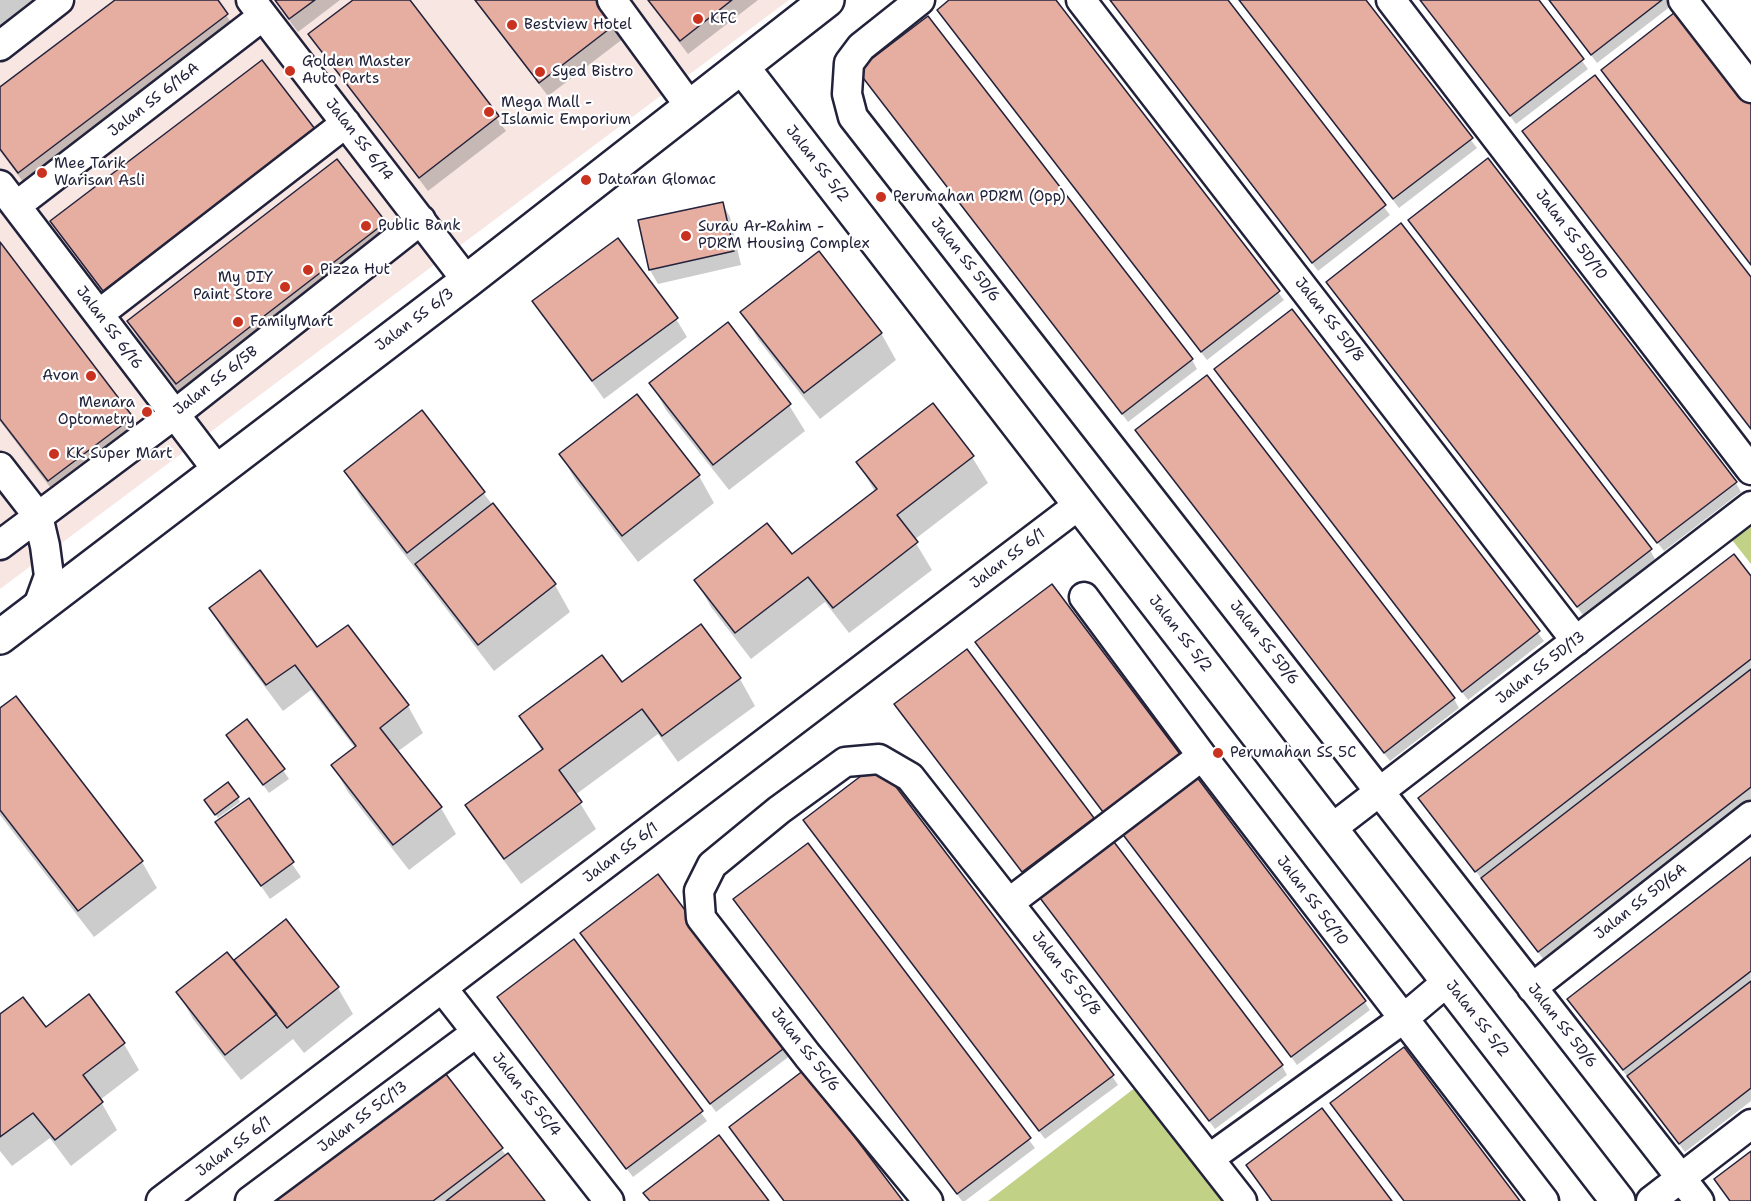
<!DOCTYPE html>
<style>
body{margin:0}
canvas{display:block;background:#fff}
</style>
<canvas width="1751" height="1201"></canvas>
<script>
const c = document.querySelector('canvas').getContext('2d');
c.lineJoin = 'round';
function fill(path, color) { c.fillStyle = color; c.fill(path, 'evenodd'); }
const poly = rows => new Path2D(rows.map(r => 'M' + r).join(''));
function trace(path, color, width, dash) { c.strokeStyle = color; c.lineWidth = width; c.lineCap = dash ? 'butt' : 'round'; c.setLineDash(dash || []); c.stroke(path); }
function drawText(font, color, halo, rows, align = 'center') {
  c.font = font + ' "Shantell Sans",sans-serif'; c.lineWidth = 4.5; c.setLineDash([]); c.textBaseline = 'middle'; c.strokeStyle = halo; c.fillStyle = color; for (const [text, x, y, turn = 0] of rows) {
    c.save(); c.translate(x, y); c.rotate((+turn || 0) * Math.PI / 180); c.textAlign = isNaN(turn) ? turn : align; if (halo) c.strokeText(text, 0, 0); c.fillText(text, 0, 0); c.restore();
  }
}
fill(poly([
 [78,0,789,0,0,589,0,60]
]), '#f8e6e3');
fill(poly([
 [1751,525,1751,564,1732,540],
 [1136,1087,1224,1201,988,1201]
]), '#c1d186');
fill(poly([
 [0,0,35,0,0,27],
 [117,0,216,0,238,33,30,191,0,151,0,89],
 [274,0,340,0,298,32],
 [356,0,408,0,506,131,428,191,310,35],
 [474,0,598,0,624,38,548,96],
 [647,0,758,0,688,54],
 [952,0,1055,0,1284,300,1207,360,944,19,939,10],
 [1109,0,1226,0,1390,215,1318,271],
 [1239,0,1364,0,1477,148,1399,208],
 [1420,0,1537,0,1588,69,1516,124],
 [1549,0,1668,0,1671,6,1597,63],
 [262,62,325,148,114,308,52,221],
 [859,71,1192,360,1197,369,1128,422],
 [1524,132,1751,279,1751,429,1529,141],
 [722,203,730,217,741,265,658,284,650,270,640,222],
 [384,223,395,241,187,402,139,340,129,321],
 [1415,229,1736,483,1741,492,1664,551],
 [0,244,131,417,142,436,59,499,0,421],
 [1334,291,1650,550,1655,559,1583,615],
 [534,301,676,319,687,337,604,399],
 [1292,311,1544,641,1468,700,1216,370],
 [742,312,881,333,896,360,820,419,758,339],
 [651,383,789,405,805,431,729,490,666,410],
 [636,396,699,476,714,503,638,562,576,481,561,455],
 [421,413,555,585,570,612,494,671,361,498,346,472],
 [1142,439,1454,699,1459,708,1390,761],
 [972,457,988,483,914,540,932,570,849,633,825,602,751,659,711,607,696,580,791,557,875,492,858,462],
 [1751,578,1751,800,1544,960,1420,799],
 [211,609,317,650,347,627,408,706,423,733,397,752,441,808,456,834,409,870,348,792,333,766,355,748,311,690,283,711,226,635],
 [701,626,740,679,755,706,678,762,658,734,575,795,596,829,521,884,483,832,467,806,542,751,521,716,622,684],
 [977,642,1179,755,1184,763,1109,820],
 [15,698,142,862,157,888,94,937,0,815,0,710],
 [902,714,1093,819,1098,828,1028,880],
 [233,744,283,770,289,779,269,793],
 [238,798,240,802,218,818,208,805],
 [248,800,301,877,270,899,217,823],
 [811,829,1112,1076,1118,1085,1045,1139],
 [1123,833,1364,1001,1370,1010,1297,1065],
 [808,845,1035,1148,965,1201,962,1201,741,908],
 [1751,859,1751,1101,1685,1152,1575,1008],
 [657,876,791,1055,716,1112,587,942],
 [1039,894,1282,1066,1287,1075,1215,1129],
 [286,921,338,988,353,1014,304,1053,293,1039,241,1080,193,1019,178,992,234,962],
 [573,941,707,1121,633,1177,499,998],
 [89,997,124,1044,139,1070,100,1100,117,1130,71,1166,50,1138,12,1166,0,1151,0,1016,46,1029],
 [501,1149,543,1201,271,1201]
]), '#0003');
const building = poly([
 [115,0,218,0,228,14,18,173,0,149,0,87,115,0],
 [275,0,315,0,289,19,275,0],
 [353,0,410,0,499,116,419,178,308,34,353,0],
 [475,0,600,0,617,23,539,83,475,0],
 [648,0,732,0,680,41,648,0],
 [949,0,1056,0,1280,291,1201,352,937,10,949,0],
 [1110,0,1228,0,1386,205,1312,263,1110,0],
 [1239,0,1366,0,1473,138,1393,199,1239,0],
 [1420,0,1539,0,1584,59,1510,116,1420,0],
 [1549,0,1662,0,1591,55,1549,0],
 [1679,9,1751,103,1751,265,1601,70,1679,9],
 [928,16,1193,359,1122,414,857,70,928,16],
 [262,60,315,129,103,291,50,221,262,60],
 [1595,75,1751,277,1751,429,1522,131,1595,75],
 [1488,158,1737,482,1657,543,1408,220,1488,158],
 [337,159,386,222,176,384,127,321,337,159],
 [723,202,734,251,649,270,638,220,723,202],
 [1401,223,1652,549,1577,607,1326,282,1401,223],
 [618,238,678,318,592,381,532,301,618,238],
 [0,242,133,417,48,481,0,419,0,242],
 [819,251,882,333,804,393,740,312,819,251],
 [1292,309,1540,631,1462,692,1214,369,1292,309],
 [728,322,791,404,713,465,649,383,728,322],
 [1207,375,1455,698,1384,753,1135,430,1207,375],
 [637,394,700,475,622,536,559,454,637,394],
 [933,403,974,456,897,515,918,542,833,608,808,577,735,633,694,580,767,523,792,554,877,489,856,462,933,403],
 [422,410,485,492,407,553,344,471,422,410],
 [493,503,556,584,478,645,415,564,493,503],
 [1734,554,1751,576,1751,659,1475,872,1418,798,1734,554],
 [260,570,317,647,348,625,409,705,380,728,442,807,393,845,331,765,356,746,295,665,266,685,209,608,260,570],
 [1052,584,1180,754,1103,812,975,642,1052,584],
 [701,624,741,678,662,736,642,709,559,770,582,802,504,859,465,805,543,749,519,716,602,655,622,682,701,624],
 [967,649,1094,818,1022,872,894,704,967,649],
 [1751,669,1751,787,1538,952,1481,878,1751,669],
 [16,696,143,861,78,911,0,810,0,708,16,696],
 [247,719,285,769,263,785,226,735,247,719],
 [878,763,1114,1075,1039,1131,803,820,878,763],
 [1196,776,1366,1001,1291,1057,1121,832,1196,776],
 [228,782,239,797,215,815,204,800,228,782],
 [249,798,294,862,261,886,215,822,249,798],
 [1111,838,1283,1065,1209,1121,1037,894,1111,838],
 [808,843,1031,1138,957,1194,733,899,808,843],
 [1751,857,1751,971,1623,1070,1567,999,1751,857],
 [658,874,787,1046,710,1104,580,933,658,874],
 [286,919,339,987,287,1028,234,960,286,919],
 [574,939,703,1111,626,1169,497,997,574,939],
 [227,952,277,1014,225,1055,176,992,227,952],
 [1751,981,1751,1088,1679,1144,1627,1076,1751,981],
 [89,994,125,1043,83,1075,103,1102,55,1140,33,1113,0,1137,0,1014,23,997,46,1027,89,994],
 [1404,1047,1520,1201,1404,1201,1330,1103,1404,1047],
 [442,1069,503,1148,433,1201,269,1201,442,1069],
 [804,1070,903,1201,784,1201,729,1127,804,1070],
 [1322,1108,1392,1201,1272,1201,1246,1165,1322,1108],
 [719,1135,769,1201,650,1201,643,1193,719,1135],
 [1751,1151,1751,1201,1730,1201,1714,1179,1751,1151],
 [508,1153,545,1201,446,1201,508,1153]
]);
fill(building, '#e6ada1');
trace(building, '#22223b', 1.5);
const minor = poly([
 [251,0,467,281],
 [612,0,691,108],
 [920,0,861,47,849,63,847,94,853,117,1699,1201],
 [1081,0,1576,641],
 [1391,0,1751,470],
 [1683,0,1751,88],
 [0,46,59,0],
 [0,185,218,471],
 [16,206,263,16],
 [99,314,346,123],
 [0,467,38,516,45,546,49,576,37,609],
 [0,545,175,414,421,220],
 [1084,597,1202,756,1544,1201],
 [1331,829,1751,506],
 [1010,902,1202,756],
 [1532,988,1751,816],
 [443,989,609,1201],
 [1210,1158,1403,1019,1448,981],
 [161,1201,1080,504],
 [250,1201,477,1032],
 [928,1201,808,1056,701,918,699,891,712,865,779,810,845,762,879,759,910,777,1242,1201],
 [1651,1201,1751,1124]
]);
const tertiary = poly([
 [742,67,1618,1201],
 [0,637,467,281,827,0]
]);
trace(minor, '#22223b', 33);
trace(tertiary, '#22223b', 38);
trace(minor, '#fff', 28);
trace(tertiary, '#fff', 33);
for (const [x, y, r, color] of [
 [698,19,6,"#c8321e"],
 [512,25,6,"#c8321e"],
 [290,71,6,"#c8321e"],
 [540,72,6,"#c8321e"],
 [489,112,6,"#c8321e"],
 [42,173,6,"#c8321e"],
 [586,180,6,"#c8321e"],
 [881,197,6,"#c8321e"],
 [366,226,6,"#c8321e"],
 [686,236,6,"#c8321e"],
 [308,270,6,"#c8321e"],
 [285,287,6,"#c8321e"],
 [238,322,6,"#c8321e"],
 [91,376,6,"#c8321e"],
 [147,412,6,"#c8321e"],
 [54,454,6,"#c8321e"],
 [1218,753,6,"#c8321e"]
]) { const dot = new Path2D(); dot.arc(x, y, r, 0, 2 * Math.PI); c.fillStyle = color; c.fill(dot); trace(dot, '#fff', 2); }
drawText('15px', '#22223b', '#fff', [
 ["KFC",710,19],
 ["Bestview Hotel",524,25],
 ["Golden Master",302,62],
 ["Auto Parts",302,79],
 ["Syed Bistro",552,72],
 ["Mega Mall -",501,103],
 ["Islamic Emporium",501,120],
 ["Mee Tarik",54,164],
 ["Warisan Asli",54,181],
 ["Dataran Glomac",598,180],
 ["Perumahan PDRM (Opp)",893,197],
 ["Public Bank",378,226],
 ["Surau Ar-Rahim -",698,227],
 ["PDRM Housing Complex",698,244],
 ["Pizza Hut",320,270],
 ["My DIY",273,278,"right"],
 ["Paint Store",273,295,"right"],
 ["FamilyMart",250,322],
 ["Avon",79,376,"right"],
 ["Menara",135,403,"right"],
 ["Optometry",135,420,"right"],
 ["KK Super Mart",66,454],
 ["Perumahan SS 5C",1230,753]
], 'left');
drawText('15px', '#22223b', '#fff', [
 ["Jalan SS 6/16A",154,100,-38],
 ["Jalan SS 6/14",359,140,52],
 ["Jalan SS 5/2",817,164,52],
 ["Jalan SS 5D/10",1571,235,53],
 ["Jalan SS 5D/6",965,260,52],
 ["Jalan SS 6/3",415,320,-37],
 ["Jalan SS 5D/8",1329,320,52],
 ["Jalan SS 6/16",109,328,53],
 ["Jalan SS 6/5B",216,381,-38],
 ["Jalan SS 6/1",1008,559,-37],
 ["Jalan SS 5/2",1180,634,52],
 ["Jalan SS 5D/6",1264,643,52],
 ["Jalan SS 5D/13",1541,668,-38],
 ["Jalan SS 6/1",621,853,-37],
 ["Jalan SS 5C/10",1312,901,53],
 ["Jalan SS 5D/6A",1641,902,-38],
 ["Jalan SS 5C/8",1066,974,52],
 ["Jalan SS 5/2",1477,1019,52],
 ["Jalan SS 5D/6",1562,1026,52],
 ["Jalan SS 5C/6",805,1050,52],
 ["Jalan SS 5C/4",526,1095,52],
 ["Jalan SS 5C/13",363,1117,-37],
 ["Jalan SS 6/1",234,1147,-37]
]);
</script>
